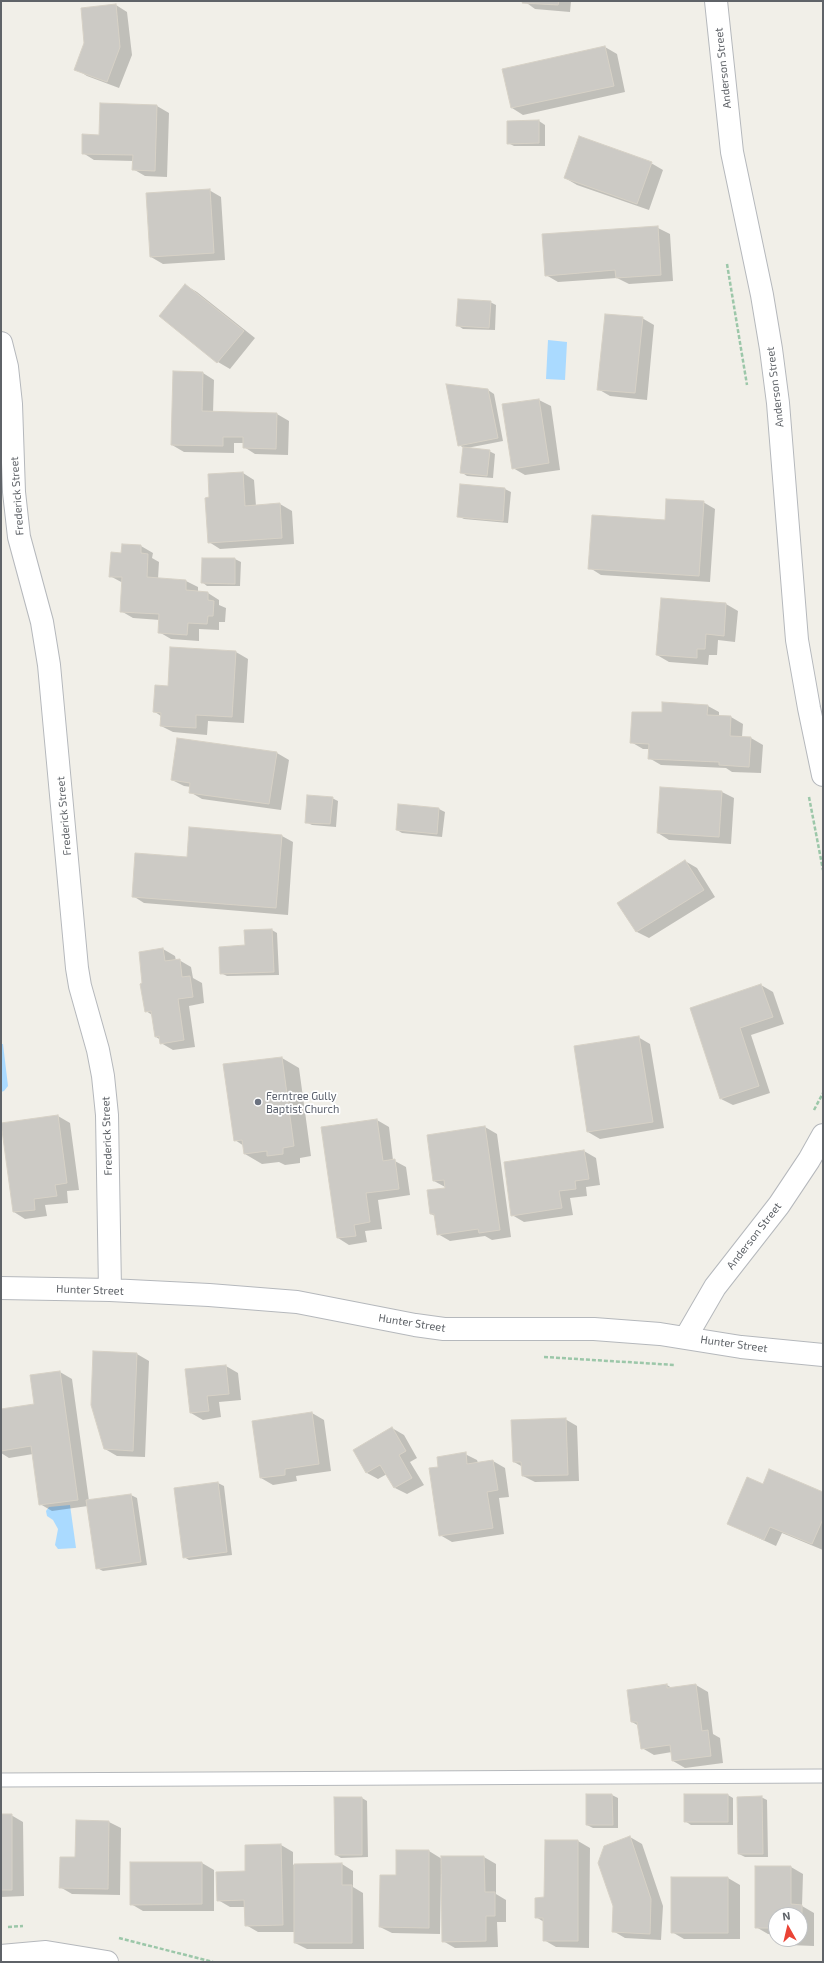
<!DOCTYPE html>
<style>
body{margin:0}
#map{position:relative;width:824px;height:1963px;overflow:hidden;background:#f1efe8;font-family:"Exo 2",sans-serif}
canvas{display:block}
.frame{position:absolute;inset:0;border:2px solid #5f6368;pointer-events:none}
.north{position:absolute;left:768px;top:1907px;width:40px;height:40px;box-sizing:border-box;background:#fff;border:1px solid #bfc1c3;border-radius:50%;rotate:352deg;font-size:11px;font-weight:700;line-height:16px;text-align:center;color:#5f6368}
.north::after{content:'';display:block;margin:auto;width:14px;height:18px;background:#ea4335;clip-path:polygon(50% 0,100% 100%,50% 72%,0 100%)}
</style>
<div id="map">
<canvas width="824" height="1963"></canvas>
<div class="frame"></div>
<div class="north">N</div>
</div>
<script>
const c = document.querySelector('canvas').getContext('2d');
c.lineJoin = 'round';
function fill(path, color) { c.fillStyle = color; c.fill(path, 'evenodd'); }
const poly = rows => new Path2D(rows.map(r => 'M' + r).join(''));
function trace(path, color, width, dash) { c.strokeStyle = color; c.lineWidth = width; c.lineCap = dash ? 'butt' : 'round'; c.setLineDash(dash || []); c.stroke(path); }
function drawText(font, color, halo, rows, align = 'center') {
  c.font = font + ' "Exo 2",sans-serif'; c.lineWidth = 3.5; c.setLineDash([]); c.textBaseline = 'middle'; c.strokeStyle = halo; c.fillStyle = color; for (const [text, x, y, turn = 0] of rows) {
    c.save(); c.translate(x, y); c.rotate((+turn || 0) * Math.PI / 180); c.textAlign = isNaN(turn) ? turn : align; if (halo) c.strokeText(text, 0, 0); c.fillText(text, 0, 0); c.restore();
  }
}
fill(poly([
 [548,340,567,342,565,380,546,379],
 [1,1044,3,1044,8,1086,4,1091,1,1092],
 [70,1505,76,1548,58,1549,55,1545,58,1529,53,1520,47,1516,46,1511,49,1507]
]), '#aadaff');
fill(poly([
 [524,1,571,1,570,12,535,9],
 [116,5,127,12,132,55,119,88,87,76,76,69],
 [605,47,617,54,625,92,523,115,512,108],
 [101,104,157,106,169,113,167,177,145,176,133,169,133,161,94,160,83,153,100,136],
 [539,121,545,125,545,146,514,146,508,143,508,122],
 [651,163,663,170,649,210,577,185,565,178],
 [209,190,221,197,225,260,163,264,151,257],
 [658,228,670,234,673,281,629,284,617,278,558,282,546,275],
 [185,285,197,292,255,338,230,369,218,362,161,315],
 [490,302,496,305,495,330,463,329,457,325],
 [642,318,654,325,647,400,610,396,598,389],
 [203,373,214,380,213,413,277,414,289,421,288,455,255,454,244,447,244,443,234,443,234,453,184,452,172,445],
 [488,390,494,394,503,441,467,448,489,451,495,454,493,478,467,476,461,472,464,448,459,445],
 [539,400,551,406,560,470,525,475,513,468],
 [243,473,254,480,256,506,280,504,292,511,294,544,220,549,209,542,210,498],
 [505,489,511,492,508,523,464,519,458,516],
 [703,502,715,509,710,582,601,575,590,568,665,521],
 [141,546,153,553,152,558,159,562,158,579,186,581,198,587,198,592,208,593,219,600,219,605,226,608,225,622,219,622,219,630,199,629,199,641,171,639,159,632,160,620,133,618,121,611,123,583,110,576,122,554],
 [235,559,241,562,240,586,207,586,202,582],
 [726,604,738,611,735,642,718,640,717,655,709,655,708,665,669,662,657,655],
 [171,648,236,652,248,659,244,723,208,721,207,735,173,732,161,726,161,716,155,712,168,687],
 [708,706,719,712,719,716,731,717,743,724,742,737,751,738,763,745,761,773,732,772,726,768,661,765,649,758,650,749,643,749,631,742,650,712,663,713],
 [178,739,277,753,289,760,281,810,202,799,190,792,191,787,184,786,172,780],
 [661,788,722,792,734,798,731,844,669,840,658,833],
 [332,798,338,801,336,827,312,825,306,822],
 [399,805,439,809,445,812,442,837,402,833,397,830],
 [282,836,293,842,288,915,144,903,133,896,187,858],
 [685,861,697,868,715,897,649,938,637,932,619,903],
 [272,930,277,933,279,975,227,976,221,973,246,946],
 [163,949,175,956,176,961,179,960,191,967,193,978,202,983,204,1003,189,1006,195,1047,173,1050,161,1043,161,1040,156,1037,152,1015,146,1011,140,953],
 [761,985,773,992,784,1024,751,1035,770,1093,733,1105,721,1099,691,1008],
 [638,1037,650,1044,664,1128,600,1139,588,1132,575,1047],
 [282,1058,299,1068,311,1156,300,1158,300,1163,285,1165,279,1162,262,1164,245,1154,244,1146,235,1140],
 [58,1116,70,1123,79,1190,67,1191,68,1203,45,1205,47,1216,25,1219,14,1212,2,1124],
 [377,1120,389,1127,393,1160,406,1167,410,1195,378,1200,382,1229,365,1231,367,1242,349,1245,338,1238],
 [485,1127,497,1134,511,1237,492,1240,485,1236,450,1241,438,1234,435,1216,431,1214,447,1188,434,1181],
 [584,1151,596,1158,600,1185,586,1187,587,1196,570,1198,573,1215,524,1222,512,1215,505,1163],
 [94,1352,137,1354,149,1361,145,1457,117,1456,105,1449],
 [226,1366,238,1373,241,1400,219,1402,221,1417,203,1420,191,1413],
 [60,1372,72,1379,89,1501,131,1495,137,1498,147,1565,103,1571,97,1568,88,1506,52,1511,40,1504,33,1454,9,1458,1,1453,1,1410,35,1405,31,1376],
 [312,1413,324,1420,331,1471,296,1476,297,1481,273,1485,261,1478],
 [565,1419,577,1426,579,1481,535,1482,523,1476,523,1467,514,1462],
 [392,1428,404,1435,417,1458,410,1462,424,1485,407,1494,395,1488,387,1474,378,1479,367,1473],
 [465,1454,477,1460,478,1463,493,1461,505,1468,509,1497,499,1498,504,1534,452,1542,440,1535,439,1467],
 [218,1483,224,1486,232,1555,189,1560,184,1557],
 [763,1485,823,1493,823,1550,782,1533,776,1546,728,1524],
 [667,1685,672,1688,696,1685,708,1692,713,1734,720,1738,723,1763,685,1768,673,1761,672,1752,654,1755,642,1748,639,1726,632,1722],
 [587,1795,612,1795,618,1798,618,1828,593,1828,587,1825],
 [728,1795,733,1798,733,1825,691,1825,685,1821],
 [761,1797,767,1800,768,1857,745,1857,739,1854],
 [362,1798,367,1801,368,1857,341,1858,336,1855],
 [1,1815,11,1815,23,1822,24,1896,1,1897],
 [77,1821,109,1822,121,1828,120,1895,72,1894,60,1887,76,1858],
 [630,1837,642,1844,663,1906,661,1940,625,1938,613,1931,614,1906],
 [546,1841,578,1841,590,1848,589,1948,556,1947,544,1940,544,1922,536,1917,545,1898],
 [281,1845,293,1852,293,1865,342,1864,353,1871,353,1887,363,1893,364,1949,307,1949,295,1943,295,1932,258,1932,246,1925,246,1907,230,1907,218,1900,246,1872,246,1846],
 [429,1851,442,1859,484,1857,496,1864,496,1894,506,1900,506,1922,497,1922,498,1947,455,1948,443,1941,443,1874,441,1874,440,1934,392,1933,380,1927,397,1876],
 [202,1863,214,1870,214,1911,143,1911,131,1904],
 [791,1867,803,1874,802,1906,814,1913,814,1946,789,1945,778,1939,800,1939,800,1915,776,1915,776,1934,768,1934,756,1927],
 [728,1878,740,1885,740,1939,684,1939,672,1932]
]), '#0003');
const building = poly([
 [523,1,559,1,558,5,522,3,523,1],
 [116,4,120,47,107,82,74,70,84,43,81,8,116,4],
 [605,46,614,86,511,108,502,69,605,46],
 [100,103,157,105,155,171,132,170,133,155,82,154,82,134,99,135,100,103],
 [539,120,539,143,507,144,507,121,539,120],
 [579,136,652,162,637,204,564,178,579,136],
 [210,189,214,253,150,257,146,193,210,189],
 [658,226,661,275,616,278,615,270,545,276,542,234,658,226],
 [185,284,244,331,217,363,159,316,185,284],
 [458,299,491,301,489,328,456,326,458,299],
 [605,314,643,317,635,393,597,390,605,314],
 [173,371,203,372,202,411,277,413,276,449,243,448,243,437,223,437,223,446,171,445,173,371],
 [446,384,488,389,498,438,458,446,446,384],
 [539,399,549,463,512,469,502,404,539,399],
 [463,447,490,450,487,476,460,473,463,447],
 [243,472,245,506,280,503,282,538,208,543,205,498,209,497,208,474,243,472],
 [460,484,505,488,503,521,457,517,460,484],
 [666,499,704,501,699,576,588,569,592,515,665,520,666,499],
 [122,544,141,545,141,553,148,554,147,577,186,580,186,590,208,592,208,600,214,601,213,616,208,616,207,624,188,623,187,635,158,633,159,614,120,612,122,577,109,577,111,552,121,553,122,544],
 [202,558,235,558,235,584,201,583,202,558],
 [661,598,726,603,724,636,706,634,705,649,697,649,697,658,656,655,661,598],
 [170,647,236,651,232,717,196,715,196,728,160,726,161,713,153,712,155,685,168,686,170,647],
 [662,702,708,705,707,715,731,716,730,736,751,737,749,767,719,765,719,762,648,759,649,744,630,743,632,712,662,712,662,702],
 [177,738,277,752,269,804,189,793,190,783,171,780,177,738],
 [660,787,722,791,719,837,657,833,660,787],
 [307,795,333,797,330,824,305,823,307,795],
 [398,804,439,808,437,834,396,830,398,804],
 [189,827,282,835,276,908,132,897,135,853,187,857,189,827],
 [685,860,704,890,636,932,617,903,685,860],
 [272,929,274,972,220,974,219,947,245,945,244,930,272,929],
 [163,948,165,961,180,959,182,977,190,976,193,997,178,999,184,1040,160,1044,159,1036,155,1037,151,1011,145,1012,140,984,142,983,139,952,163,948],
 [761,984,773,1017,740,1028,759,1086,720,1099,690,1008,761,984],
 [639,1036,653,1122,587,1132,574,1046,639,1036],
 [282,1057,294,1146,283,1148,283,1154,267,1156,267,1151,244,1154,242,1140,234,1141,223,1064,282,1057],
 [58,1115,67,1183,55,1185,57,1196,34,1199,35,1210,13,1212,1,1123,58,1115],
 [377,1119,383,1161,395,1159,399,1189,366,1193,370,1222,354,1225,356,1236,337,1238,321,1127,377,1119],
 [485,1126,500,1230,479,1233,478,1229,437,1235,434,1214,430,1214,427,1190,445,1188,444,1180,433,1181,427,1135,485,1126],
 [584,1150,589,1179,575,1181,576,1189,559,1191,562,1208,511,1216,504,1162,584,1150],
 [93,1351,137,1353,133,1451,104,1449,91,1405,93,1351],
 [226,1365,229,1394,207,1396,209,1411,190,1413,185,1369,226,1365],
 [60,1371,78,1500,39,1505,31,1446,1,1451,1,1409,34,1404,30,1375,60,1371],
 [312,1412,319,1464,285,1469,285,1475,260,1478,252,1421,312,1412],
 [566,1418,568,1475,522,1476,521,1462,513,1462,511,1420,566,1418],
 [392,1427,406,1451,399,1455,412,1478,394,1488,380,1465,366,1473,353,1450,392,1427],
 [466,1452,467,1464,493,1460,498,1490,487,1492,493,1528,439,1536,429,1468,438,1467,437,1457,466,1452],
 [769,1469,823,1492,823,1519,812,1544,770,1527,764,1540,727,1524,747,1477,763,1484,769,1469],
 [218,1482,227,1552,183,1558,174,1488,218,1482],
 [131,1494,141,1562,96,1569,86,1500,131,1494],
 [667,1684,667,1688,696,1684,702,1731,708,1730,711,1756,672,1761,670,1745,641,1749,637,1722,631,1722,627,1690,667,1684],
 [586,1794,612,1794,613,1825,586,1825,586,1794],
 [684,1794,728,1794,728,1822,684,1822,684,1794],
 [762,1796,763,1854,738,1854,737,1797,762,1796],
 [334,1797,362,1797,362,1855,335,1855,334,1797],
 [1,1814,12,1814,12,1890,1,1890,1,1814],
 [76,1820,109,1821,108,1889,59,1888,60,1857,75,1857,76,1820],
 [630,1836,651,1899,650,1934,612,1932,613,1906,598,1863,604,1846,630,1836],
 [545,1840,578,1840,578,1941,543,1941,543,1918,535,1918,535,1898,544,1897,545,1840],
 [281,1844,283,1925,245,1926,244,1900,217,1901,216,1872,245,1871,245,1845,281,1844],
 [396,1850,429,1850,429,1928,379,1927,380,1875,396,1875,396,1850],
 [441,1856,484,1856,485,1892,495,1892,495,1916,486,1916,486,1941,442,1942,441,1856],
 [130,1862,202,1862,202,1904,130,1905,130,1862],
 [342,1863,342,1885,352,1885,352,1943,294,1943,294,1864,342,1863],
 [755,1866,791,1866,791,1904,802,1905,802,1939,776,1939,800,1939,800,1915,776,1915,776,1928,755,1928,755,1866],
 [671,1877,728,1877,728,1933,671,1933,671,1877]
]);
fill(building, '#cccac5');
trace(building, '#d6d1c6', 1);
const service = poly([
 [1,1780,823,1776]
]);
const minor = poly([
 [716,1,732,152,762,295,771,349,778,403,797,640,809,708,823,775],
 [1,343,7,367,11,404,14,492,19,537,42,622,49,665,77,968,80,986,98,1050,103,1076,107,1115,110,1290],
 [1,1288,110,1290,209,1295,297,1302,415,1325,444,1329,594,1329,660,1334,741,1347,823,1355],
 [686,1337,715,1287,779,1205,809,1160,823,1135],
 [1,1956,46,1952,107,1962]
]);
trace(service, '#b5b8bc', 15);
trace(minor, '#b5b8bc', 24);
trace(poly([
 [727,264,747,385],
 [809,797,823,870],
 [814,1110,823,1093],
 [544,1357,675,1365],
 [8,1927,23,1926],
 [119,1938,213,1962]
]), '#9cc7a9', 2.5, [4, 2]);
trace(service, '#fff', 13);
trace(minor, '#fff', 22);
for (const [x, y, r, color] of [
 [258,1102,4,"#6b7280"]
]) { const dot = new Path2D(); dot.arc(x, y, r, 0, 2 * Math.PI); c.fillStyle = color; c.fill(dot); trace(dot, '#fff', 1.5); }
drawText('11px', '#5f6368', '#fff', [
 ["Anderson Street",723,68,-96],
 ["Anderson Street",775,387,-97],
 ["Frederick Street",17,496,-94],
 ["Frederick Street",64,816,-95],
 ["Frederick Street",107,1136,-92],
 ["Anderson Street",754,1236,-52],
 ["Hunter Street",90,1290,2],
 ["Hunter Street",412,1323,9],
 ["Hunter Street",734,1344,8]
]);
drawText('11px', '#5b616d', '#fff', [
 ["Ferntree Gully",266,1096],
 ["Baptist Church",266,1109]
], 'left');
</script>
